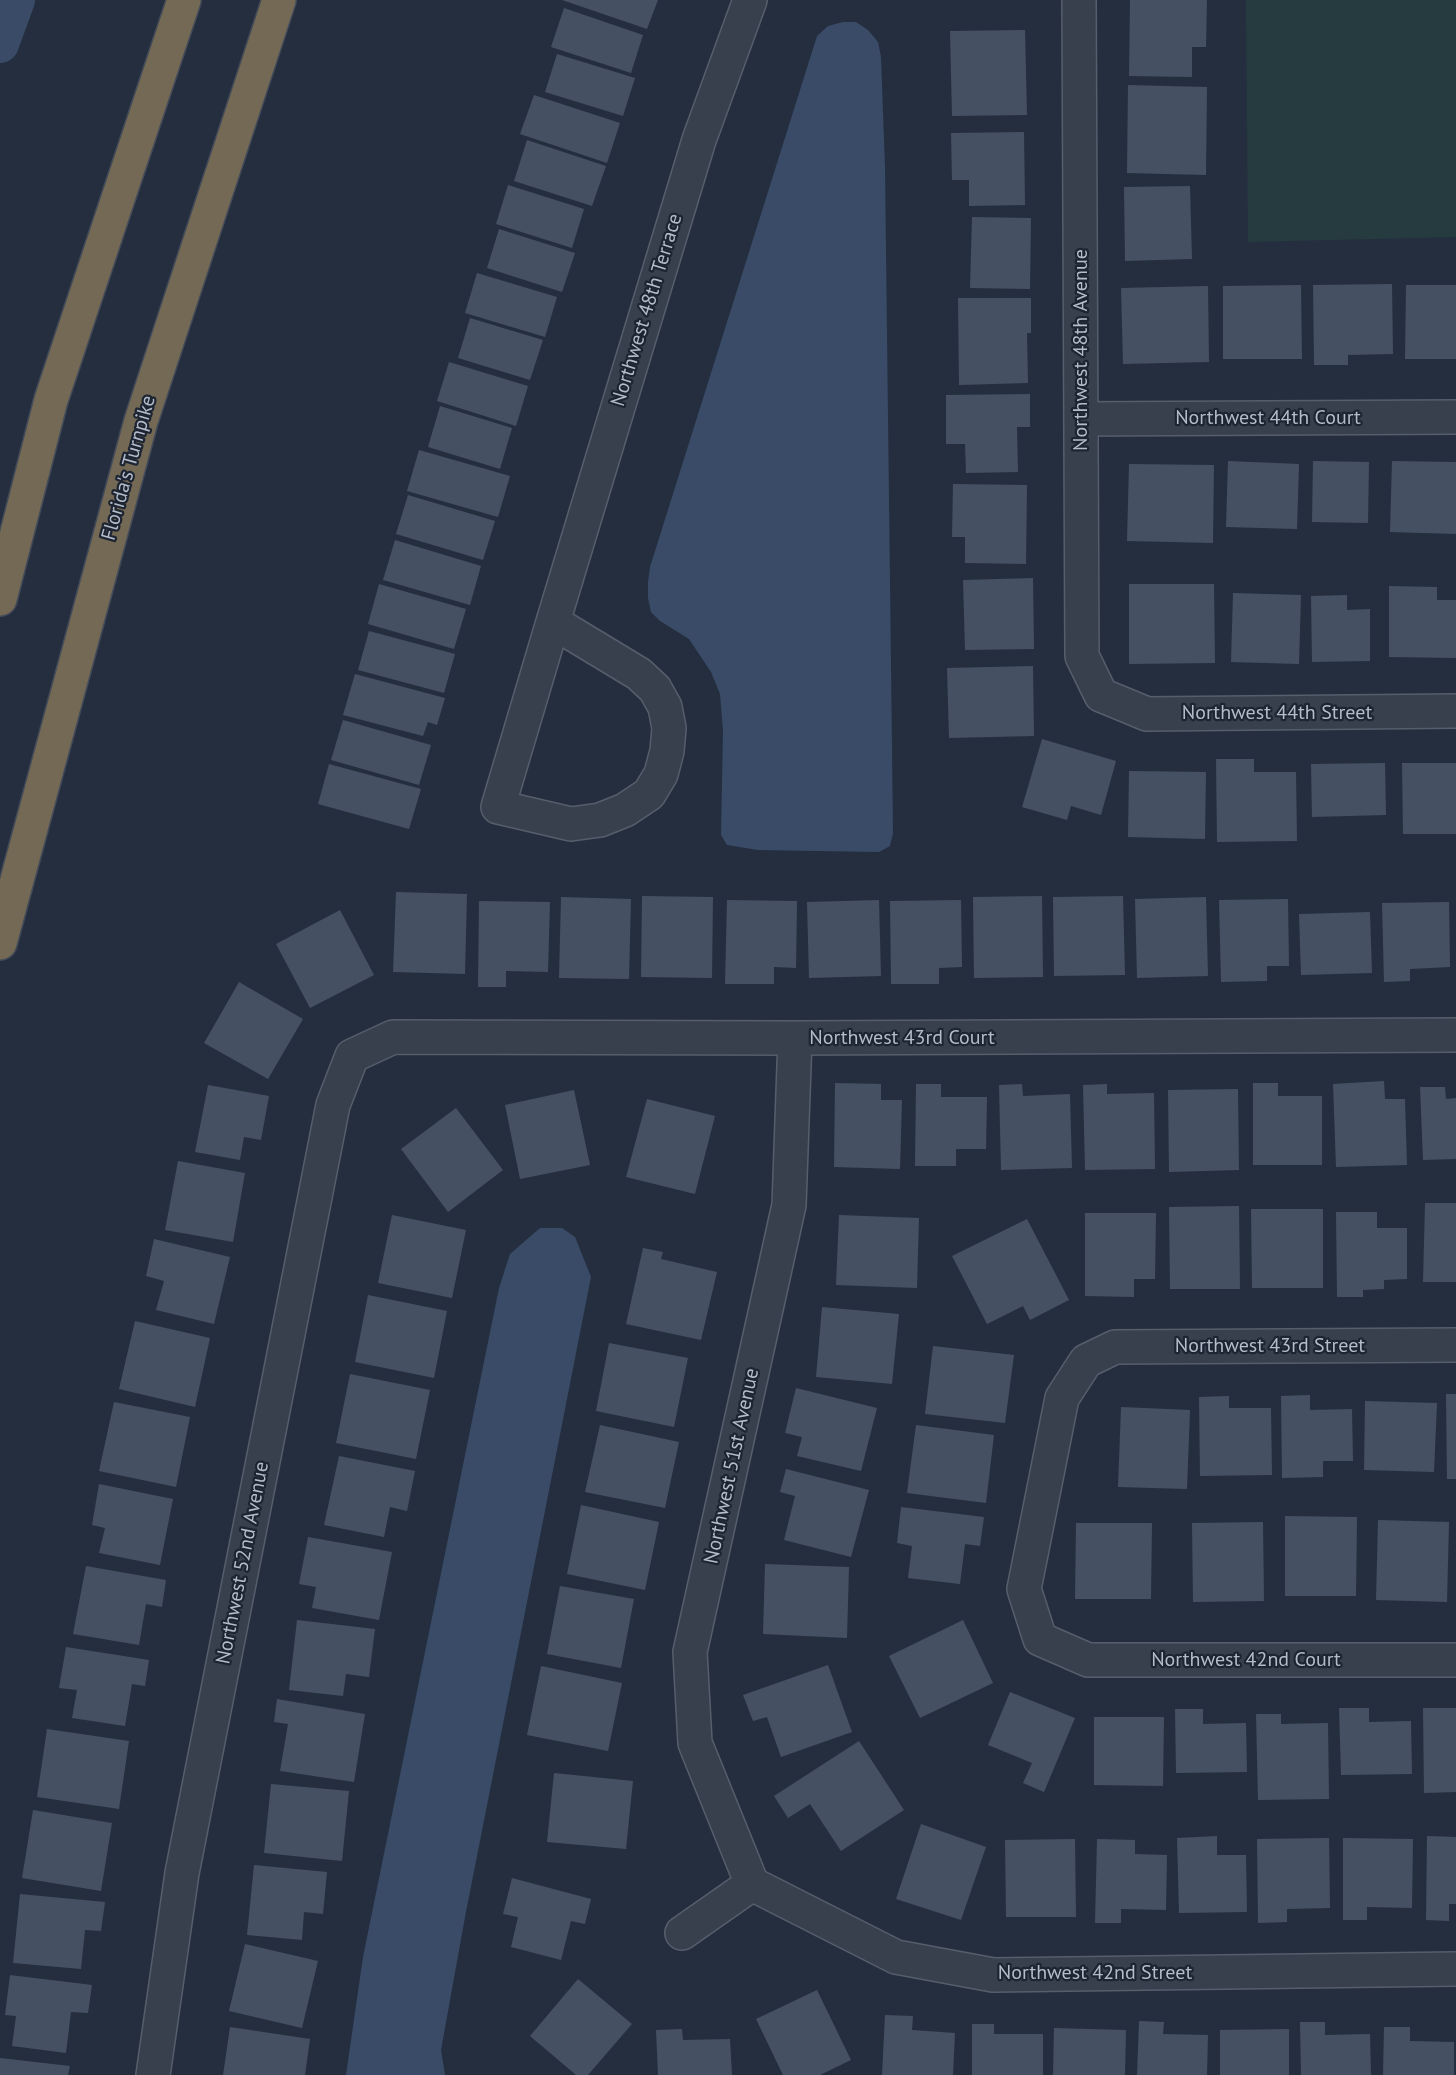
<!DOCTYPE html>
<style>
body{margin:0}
canvas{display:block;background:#242e3e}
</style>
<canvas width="1456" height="2075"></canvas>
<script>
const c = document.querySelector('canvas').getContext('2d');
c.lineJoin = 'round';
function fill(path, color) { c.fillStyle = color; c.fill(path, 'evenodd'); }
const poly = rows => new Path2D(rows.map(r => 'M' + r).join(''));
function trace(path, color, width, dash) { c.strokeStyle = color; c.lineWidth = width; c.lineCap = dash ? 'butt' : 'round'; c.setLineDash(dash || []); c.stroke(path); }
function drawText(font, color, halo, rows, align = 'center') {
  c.font = font + ' "PT Sans",sans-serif'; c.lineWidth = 4.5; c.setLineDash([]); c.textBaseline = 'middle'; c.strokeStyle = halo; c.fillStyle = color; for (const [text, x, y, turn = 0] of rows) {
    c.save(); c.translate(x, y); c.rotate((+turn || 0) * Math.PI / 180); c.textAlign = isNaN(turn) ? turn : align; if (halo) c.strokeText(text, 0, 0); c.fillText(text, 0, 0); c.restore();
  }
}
fill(poly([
 [1246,0,1456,0,1456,237,1248,242]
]), '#263b3f');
fill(poly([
 [0,0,16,0,0,44],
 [843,22,856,22,868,30,878,42,881,57,885,168,893,833,890,846,879,852,758,850,727,845,721,835,723,731,720,694,711,672,689,639,660,621,651,612,648,598,648,582,650,567,817,36,828,26],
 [540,1228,562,1228,575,1237,591,1277,465,1917,441,2050,445,2075,346,2075,363,1957,499,1288,510,1254]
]), '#394b67');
trace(poly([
 [0,44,16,0]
]), '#394b67', 38);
fill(poly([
 [562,0,658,0,647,29],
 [1130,0,1207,0,1206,47,1192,47,1192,77,1129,76],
 [564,8,643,35,631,73,551,47],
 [1025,30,1027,115,952,116,950,31],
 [557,54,635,78,623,116,545,92],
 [1128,85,1207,87,1206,175,1127,173],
 [534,95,620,123,607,163,520,134],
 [1024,132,1025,205,969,206,969,180,952,180,951,133],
 [527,140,606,166,592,206,514,181],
 [508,185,584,209,572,248,496,224],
 [1190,186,1192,259,1125,261,1124,187],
 [972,217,1031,218,1030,289,970,288],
 [499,229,575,253,562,292,487,268],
 [477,273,557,297,545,337,465,313],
 [1392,284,1393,354,1348,355,1348,365,1314,365,1313,285],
 [1301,285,1302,359,1223,359,1223,286],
 [1406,285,1456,285,1456,359,1405,359],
 [1208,286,1209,362,1123,364,1121,288],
 [958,298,1031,298,1031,333,1027,333,1028,383,959,385],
 [470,318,543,340,530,380,458,358],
 [449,362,528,386,516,426,437,401],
 [1030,394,1030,427,1017,427,1018,472,966,473,965,444,946,444,946,395],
 [440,406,512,428,500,469,428,447],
 [419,450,510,476,498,517,407,491],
 [1228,461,1299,464,1297,529,1226,527],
 [1313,461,1369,462,1368,523,1312,522],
 [1392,461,1456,462,1456,534,1390,532],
 [1129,464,1214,465,1213,543,1127,541],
 [953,484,1027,485,1026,564,965,563,965,537,952,537],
 [408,495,495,521,483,560,396,534],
 [395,540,481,566,470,605,383,580],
 [1033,578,1034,649,965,650,963,580],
 [379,584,466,609,454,649,368,624],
 [1129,584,1214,584,1215,663,1129,664],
 [1389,586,1437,587,1437,600,1456,600,1456,658,1389,657],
 [1233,593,1301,595,1299,664,1231,662],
 [1347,595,1347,610,1370,609,1370,661,1312,662,1311,596],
 [369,631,455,654,444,693,358,670],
 [1033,666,1034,736,949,738,947,668],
 [355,674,445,698,437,725,428,722,423,736,343,715],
 [343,720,431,745,419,785,331,760],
 [1042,739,1116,761,1101,815,1071,806,1067,820,1022,807],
 [1216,759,1254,759,1254,772,1296,772,1297,841,1217,842],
 [1385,763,1386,815,1312,817,1311,764],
 [1402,763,1456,763,1456,834,1403,834],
 [329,764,421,789,409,829,318,804],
 [1129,771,1206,772,1205,839,1128,837],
 [396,892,467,894,465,974,393,972],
 [642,896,713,897,712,978,641,977],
 [1042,896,1043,977,974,978,973,897],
 [1123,896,1125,975,1054,976,1053,897],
 [561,897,631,899,629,979,559,978],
 [1206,897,1208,976,1137,978,1135,899],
 [1288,899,1289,966,1267,966,1267,981,1221,982,1219,900],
 [727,900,797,901,796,968,774,967,774,984,725,984],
 [879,900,881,976,809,978,807,902],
 [961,900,962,967,939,968,939,984,891,984,890,901],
 [479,901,550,902,548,972,506,971,506,987,478,987],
 [1449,902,1450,967,1410,969,1410,981,1384,982,1382,903],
 [340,910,374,975,310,1008,276,944],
 [1370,912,1372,973,1301,975,1299,914],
 [239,982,303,1019,268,1079,204,1043],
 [1384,1081,1385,1099,1405,1099,1407,1165,1336,1167,1333,1084],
 [835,1083,881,1084,881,1100,902,1100,900,1169,834,1167],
 [1253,1083,1278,1083,1278,1096,1322,1096,1322,1165,1253,1165],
 [916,1084,941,1084,941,1097,987,1097,986,1149,956,1149,956,1166,915,1166],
 [1022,1084,1023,1096,1070,1094,1072,1168,1001,1170,999,1085],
 [1107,1084,1107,1094,1154,1093,1155,1169,1085,1170,1083,1085],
 [208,1085,269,1096,261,1140,244,1137,240,1160,195,1152],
 [1420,1087,1445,1087,1446,1099,1456,1098,1456,1159,1423,1160],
 [1238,1089,1239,1170,1169,1172,1168,1090],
 [574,1090,590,1165,520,1179,505,1105],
 [647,1099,715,1116,695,1194,626,1177],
 [456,1108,503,1170,448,1212,401,1149],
 [178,1161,245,1173,233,1242,165,1230],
 [1425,1203,1456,1203,1456,1282,1423,1282],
 [1239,1206,1240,1289,1170,1289,1169,1207],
 [1251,1209,1323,1209,1323,1288,1252,1288],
 [1336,1212,1377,1212,1377,1228,1407,1228,1407,1279,1384,1280,1384,1289,1363,1290,1363,1297,1337,1297],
 [1085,1213,1156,1213,1155,1279,1134,1279,1134,1297,1085,1296],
 [392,1215,466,1230,452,1298,378,1283],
 [839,1215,919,1218,917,1288,836,1285],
 [1027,1219,1069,1300,1030,1320,1023,1306,987,1324,952,1256],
 [154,1239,230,1257,214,1324,156,1310,164,1281,146,1276],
 [643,1248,663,1252,661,1259,717,1272,701,1340,626,1324],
 [368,1295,447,1311,434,1378,355,1362],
 [822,1307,899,1314,892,1384,816,1377],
 [135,1321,210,1338,195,1407,119,1389],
 [609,1343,688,1358,674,1427,596,1411],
 [933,1346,1014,1355,1005,1423,925,1414],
 [350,1374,430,1390,416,1459,336,1443],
 [796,1388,877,1408,861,1471,797,1456,802,1437,785,1433],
 [1446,1394,1456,1394,1456,1479,1447,1479],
 [1310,1395,1310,1410,1352,1409,1353,1461,1323,1461,1323,1477,1282,1478,1281,1396],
 [1229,1396,1229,1408,1271,1408,1272,1475,1200,1476,1199,1397],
 [1365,1401,1437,1403,1434,1472,1364,1470],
 [114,1402,190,1417,176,1487,99,1471],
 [1121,1407,1190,1410,1187,1489,1118,1487],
 [600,1425,679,1442,665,1508,585,1492],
 [916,1425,994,1435,986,1503,907,1493],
 [339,1456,415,1471,407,1511,390,1507,384,1537,324,1525],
 [786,1469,869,1490,851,1557,784,1540,795,1496,780,1492],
 [99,1484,173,1499,160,1565,99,1553,105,1528,92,1525],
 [581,1505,659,1522,645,1590,567,1574],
 [901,1507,984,1517,980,1546,965,1544,960,1584,908,1578,912,1546,897,1543],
 [1285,1516,1357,1517,1356,1596,1285,1596],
 [1378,1520,1449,1522,1447,1602,1376,1600],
 [1263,1522,1264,1601,1193,1602,1192,1523],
 [1076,1523,1152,1523,1151,1599,1075,1599],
 [308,1537,392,1552,379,1620,312,1608,316,1587,299,1584],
 [765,1564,849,1567,847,1638,763,1634],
 [86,1566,166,1580,162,1607,146,1604,139,1645,73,1634],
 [560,1586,634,1599,621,1668,547,1654],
 [297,1620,375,1629,369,1677,346,1674,343,1696,289,1690],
 [963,1620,993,1683,920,1718,889,1656],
 [66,1647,149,1660,145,1686,132,1684,125,1726,72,1718,77,1690,59,1688],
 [828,1665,852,1732,781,1757,767,1717,753,1721,743,1695],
 [541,1666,622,1683,608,1751,527,1735],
 [1010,1692,1075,1718,1044,1792,1023,1783,1032,1763,988,1745],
 [277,1699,365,1714,354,1782,280,1771,288,1724,274,1722],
 [1339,1708,1369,1708,1369,1722,1411,1721,1412,1774,1341,1775],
 [1423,1708,1456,1708,1456,1792,1424,1793],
 [1175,1709,1203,1709,1203,1724,1246,1723,1247,1772,1176,1773],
 [1256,1714,1281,1714,1281,1724,1328,1723,1329,1799,1258,1800],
 [1094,1717,1164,1717,1163,1786,1094,1785],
 [47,1729,129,1741,119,1809,37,1797],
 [859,1741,904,1810,841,1851,810,1804,788,1818,774,1796],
 [554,1773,633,1781,626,1849,547,1842],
 [271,1784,349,1791,342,1861,264,1853],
 [33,1810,112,1823,101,1891,22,1878],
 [921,1824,986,1847,961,1920,896,1899],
 [1217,1836,1217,1855,1246,1855,1247,1912,1179,1913,1177,1838],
 [1427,1836,1456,1837,1456,1904,1449,1904,1449,1921,1426,1920],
 [1329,1838,1330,1908,1287,1909,1287,1922,1258,1923,1257,1839],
 [1343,1838,1413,1839,1412,1908,1367,1907,1367,1920,1343,1920],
 [1075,1839,1076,1917,1006,1917,1005,1840],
 [1097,1839,1135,1840,1135,1854,1167,1855,1166,1910,1121,1909,1121,1923,1095,1923],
 [254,1865,327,1872,323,1914,304,1912,302,1940,247,1935],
 [512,1878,591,1899,585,1924,571,1921,561,1960,511,1947,518,1917,503,1914],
 [20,1894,105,1902,101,1931,85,1930,81,1969,13,1963],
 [245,1944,318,1961,302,2028,229,2011],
 [10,1975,92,1985,88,2013,71,2012,66,2053,12,2046,16,2016,5,2015],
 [578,1979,632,2024,588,2075,576,2075,530,2036],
 [817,1990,851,2060,820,2075,783,2075,756,2019],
 [885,2015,913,2016,912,2030,955,2033,953,2075,882,2075],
 [1139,2021,1164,2022,1163,2034,1208,2035,1207,2075,1137,2075],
 [1300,2022,1325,2022,1325,2035,1370,2034,1371,2075,1301,2075],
 [972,2024,994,2024,994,2034,1043,2034,1043,2075,972,2075],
 [230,2027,310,2039,305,2075,223,2075],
 [1384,2027,1410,2027,1410,2041,1454,2042,1454,2075,1383,2075],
 [1054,2028,1126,2030,1125,2075,1053,2075],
 [682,2029,683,2040,730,2039,732,2075,658,2075,656,2030],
 [1289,2029,1289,2075,1220,2075,1220,2030],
 [0,2058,70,2066,68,2075,0,2075]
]), '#455062');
const minor = poly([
 [1079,0,1082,656,1101,695,1147,714,1456,711],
 [1081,419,1456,417],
 [553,622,639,674,655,689,665,707,669,728,667,751,661,774,649,794,625,810,600,820,571,824,498,807,553,622,699,140,750,0],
 [1456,1345,1115,1347,1086,1361,1062,1398,1024,1589,1040,1639,1088,1660,1456,1660],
 [752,1884,695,1743,690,1652,789,1205,795,1038],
 [752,1884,896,1957,993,1975,1456,1969],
 [682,1933,752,1884],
 [153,2075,182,1873,333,1105,352,1056,393,1037,795,1038,1456,1035]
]);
const motorway = poly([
 [0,599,51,400,184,0],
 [0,943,141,421,279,0]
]);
trace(minor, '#565e6c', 36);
trace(motorway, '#434b59', 36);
trace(minor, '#38404e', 33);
trace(motorway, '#746955', 33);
drawText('20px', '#b4bcc9', '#1d2533', [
 ["Northwest 48th Terrace",647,310,-73],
 ["Northwest 48th Avenue",1081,350,-90],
 ["Northwest 44th Court",1268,418],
 ["Florida's Turnpike",129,468,-74],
 ["Northwest 44th Street",1277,713],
 ["Northwest 43rd Court",902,1038],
 ["Northwest 43rd Street",1270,1346],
 ["Northwest 51st Avenue",732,1466,-78],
 ["Northwest 52nd Avenue",243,1563,-79],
 ["Northwest 42nd Court",1246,1660],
 ["Northwest 42nd Street",1095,1973]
]);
</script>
